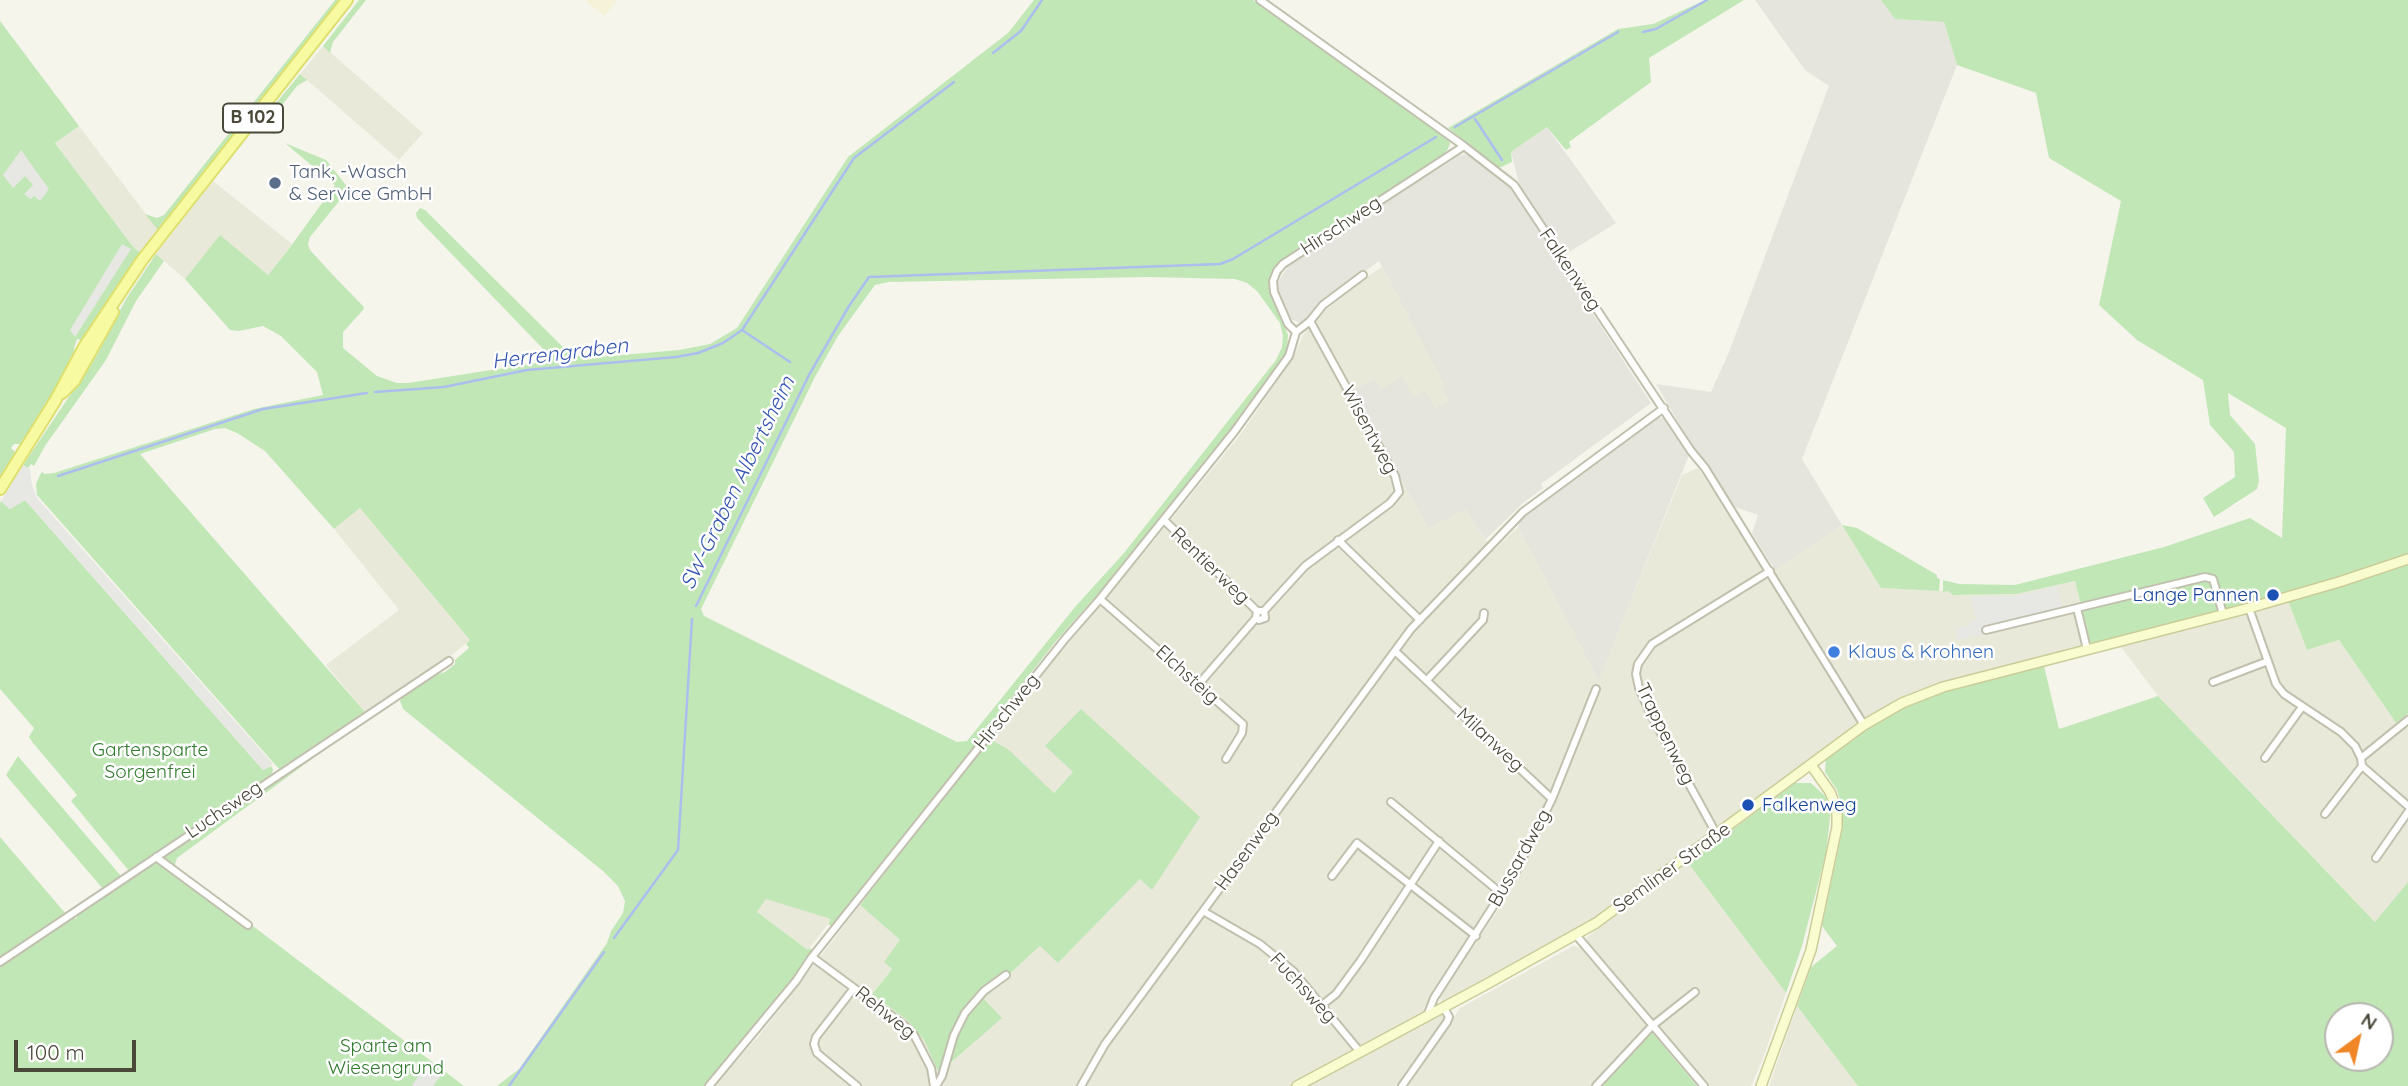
<!DOCTYPE html>
<meta charset="utf-8">
<style>
body{margin:0}
#map{position:relative;width:2408px;height:1086px;overflow:hidden;background:#f5f5ec;font-family:Quicksand,sans-serif}
canvas{display:block}
.north{position:absolute;left:2324px;top:1002px;width:70px;height:70px;box-sizing:border-box;background:#fff;border:2px solid #b7b6b0;border-radius:50%;rotate:33deg;font-size:19px;font-weight:700;line-height:28px;text-align:center;color:#4a4839}
.north::after{content:'';display:block;margin:auto;width:24px;height:32px;background:#f18627;clip-path:polygon(50% 0,100% 100%,50% 72%,0 100%)}
.scale{position:absolute;left:14px;top:1040px;width:122px;height:32px;box-sizing:border-box;border:4px solid #4a4839;border-top:0;padding-left:9px;font-size:21px;line-height:24px;white-space:nowrap;color:#4a4839;-webkit-text-stroke:5px #fff;paint-order:stroke}
</style>
<div id="map">
<canvas width="2408" height="1086"></canvas>
<div class="north">N</div>
<div class="scale">100 m</div>
</div>
<script>
const c = document.querySelector('canvas').getContext('2d');
c.lineJoin = 'round';
function fill(path, color) { c.fillStyle = color; c.fill(path, 'evenodd'); }
const poly = rows => new Path2D(rows.map(r => 'M' + r).join(''));
function trace(path, color, width, dash) { c.strokeStyle = color; c.lineWidth = width; c.lineCap = dash ? 'butt' : 'round'; c.setLineDash(dash || []); c.stroke(path); }
function drawText(font, color, halo, rows, align = 'center') {
  c.font = font + ' Quicksand,sans-serif'; c.lineWidth = 5; c.setLineDash([]); c.textBaseline = 'middle'; c.strokeStyle = halo; c.fillStyle = color; for (const [text, x, y, turn = 0] of rows) {
    c.save(); c.translate(x, y); c.rotate((+turn || 0) * Math.PI / 180); c.textAlign = isNaN(turn) ? turn : align; if (halo) c.strokeText(text, 0, 0); c.fillText(text, 0, 0); c.restore();
  }
}
fill(poly([
 [323,46,423,133,399,160,300,74],
 [79,126,158,230,141,253,134,248,55,143],
 [213,181,292,244,268,275,220,236,185,279,156,254],
 [1382,267,1446,385,1443,388,1449,401,1435,408,1413,397,1381,389,1375,379,1352,390,1428,528,1466,508,1478,530,1494,550,1518,527,1599,679,1682,475,1698,468,1767,575,1842,525,1881,588,1948,591,1953,595,2016,594,2075,581,2091,645,1962,678,1899,699,1869,717,1596,919,1442,1003,1439,997,1510,892,1555,804,1599,687,1598,682,1556,785,1512,869,1478,929,1423,1009,1446,1016,1396,1086,713,1086,758,1037,860,905,900,940,892,968,872,994,907,1020,924,1040,940,1073,1001,1018,984,999,1040,946,1059,962,1140,879,1152,889,1112,739,1081,709,1073,773,1053,793,1008,749,990,739,1067,641,1143,554,1240,435,1293,358,1303,335,1326,310,1365,278],
 [360,508,470,640,447,659,365,712,326,665,399,610,334,529],
 [2288,601,2307,650,2339,640,2396,723,2408,714,2408,882,2376,923,2158,696,2121,647],
 [1688,863,1786,993,1762,1061,1751,1086,1707,1086,1587,944,1587,937],
 [766,898,832,919,808,950,757,912],
 [1573,946,1581,948,1650,1030,1599,1086,1409,1086,1460,1008],
 [1797,1006,1858,1086,1769,1086]
]), '#e9e9da');
fill(poly([
 [585,0,618,0,604,16]
]), '#f5f2d9');
fill(poly([
 [1755,0,1881,0,1895,19,1944,22,1957,65,1802,459,1842,525,1775,570,1752,533,1758,515,1735,507,1705,462,1695,451,1656,384,1711,392,1729,352,1829,86,1805,70],
 [1547,127,1616,223,1564,255,1520,187,1511,152],
 [1468,154,1512,190,1651,403,1541,484,1543,488,1523,503,1486,539,1478,530,1466,509,1428,528,1352,390,1375,379,1381,389,1402,377,1413,397,1425,391,1435,408,1449,401,1442,387,1445,385,1379,261,1325,301,1305,321,1298,322,1291,319,1278,290,1278,282,1289,265,1460,155],
 [1655,418,1664,418,1689,455,1599,680,1518,527,1520,519]
]), '#e5e4dd');
fill(poly([
 [335,0,342,0,158,230,145,214,157,218,164,215],
 [359,0,366,0,333,42,330,53,323,46],
 [1034,0,1253,0,1447,137,1450,143,1448,149,1442,156,1381,195,1280,263,1272,271,1269,282,1271,292,1288,335,1287,351,1282,361,1235,426,1130,558,1056,641,833,927,828,924,831,919,766,899,757,912,808,950,810,948,812,950,777,1003,773,1004,704,1086,497,1086,519,1069,607,943,611,931,623,913,625,901,618,886,603,871,403,709,400,701,403,696,436,675,445,672,455,664,455,660,469,648,466,644,470,640,360,508,334,529,265,451,237,433,225,428,215,429,140,454,365,712,279,769,37,495,36,484,40,475,42,472,45,474,54,473,254,409,323,395,317,372,281,336,263,326,239,331,230,330,185,279,220,235,268,275,291,246,335,185,285,143,326,160,349,189,310,237,308,244,310,250,332,274,363,306,364,309,343,332,343,348,377,376,397,383,408,383,549,361,547,353,417,218,416,213,420,208,425,210,569,353,587,358,679,350,710,344,737,328,848,157,1008,33],
 [1147,277,1235,279,1247,283,1257,291,1280,323,1283,336,1282,347,1276,360,1124,553,1075,607,967,741,957,742,704,616,701,609,815,377,838,336,875,285,889,282],
 [1705,0,1744,0,1649,58,1651,82,1569,142,1571,147,1566,150,1547,127,1511,152,1512,162,1499,168,1448,128,1618,29,1653,24],
 [1881,0,2408,0,2408,555,2266,599,2091,645,2075,581,2016,594,1953,595,1948,591,1943,592,1943,580,1959,584,2015,585,2164,547,2250,518,2282,538,2286,428,2228,393,2230,415,2255,444,2259,481,2257,489,2214,517,2203,498,2235,477,2234,452,2210,425,2203,380,2137,340,2099,305,2121,201,2049,158,2036,93,1957,65,1944,22,1895,19],
 [0,21,79,126,55,143,134,248,141,253,115,291,85,341,77,339,74,348,76,355,21,444,14,444,11,448,16,453,0,479],
 [300,74,307,80,297,86,273,117,271,127,275,135,259,124],
 [156,254,164,261,136,301,106,360,45,446,34,466,31,464,28,468,23,465,97,355,126,299],
 [25,500,263,770,271,766,273,769,272,774,129,871,71,801,77,795,33,743,29,737,34,728,0,689,0,503,1,501,10,509],
 [1842,525,1857,528,1937,575,1937,578,1940,579,1939,591,1881,588],
 [2408,564,2408,714,2396,723,2339,640,2307,650,2288,601],
 [2044,666,2059,729,2158,696,2375,922,2408,882,2408,1086,1858,1086,1797,1006,1811,967,1837,946,1822,926,1843,827,1843,808,1837,790,1825,772,1826,759,1869,727,1922,699,1959,687],
 [2338,1016,2380,1016,2380,1058,2338,1058],
 [1081,709,1200,817,1152,890,1140,879,1058,963,1040,946,1014,970,984,999,1002,1018,939,1073,924,1040,907,1020,872,994,892,969,884,962,900,940,860,905,990,739,1008,749,1054,793,1073,772,1045,746],
 [376,712,177,858,175,864,178,870,164,860,162,856,194,834,198,839,218,820],
 [18,756,23,762,121,876,103,889,10,780,6,775],
 [1795,783,1811,783,1825,796,1831,809,1826,853,1802,946,1786,993,1688,863],
 [0,837,66,914,0,958],
 [154,861,249,923,464,1086,0,1086,0,964,71,916,76,919,78,914],
 [1650,1030,1697,1086,1599,1086]
]), '#c2e7b7');
fill(poly([
 [21,150,49,189,40,201,34,196,31,199,24,194,33,185,25,176,13,188,3,175],
 [122,244,131,249,75,337,70,330],
 [23,465,30,469,32,486,37,498,273,764,263,770,25,500,10,509,1,501],
 [2058,586,2064,614,1958,640,1955,629,1971,625,1970,621,1976,619,1971,597,2015,596],
 [428,1064,442,1074,433,1086,414,1086,412,1085]
]), '#e7e7e3');
trace(poly([
 [1643,32,1656,29,1707,0],
 [993,53,1021,31,1042,0],
 [1475,119,1502,160],
 [1455,127,1618,32],
 [742,330,790,362],
 [375,392,444,387,527,370,676,357,698,353,723,343,742,330,854,158,954,82],
 [58,476,263,409,367,393],
 [696,606,809,375,849,306,869,277,1220,264,1233,259,1436,137],
 [614,938,678,850,692,619],
 [509,1086,604,952]
]), '#acbeee', 2.5);
const street = poly([
 [1260,0,1464,146,1514,185,1691,451,1705,468,1864,725],
 [1296,332,1310,321,1323,305,1363,275],
 [1164,520,1257,611],
 [1338,540,1420,620],
 [1100,599,1243,724,1242,733,1226,759],
 [2077,608,2087,649],
 [2249,608,2276,684,2284,694,2341,732,2355,746,2361,758,2362,766,2408,806],
 [1264,611,1257,611,1256,618,1259,620,1265,618,1264,611,1305,566,1390,503,1399,492,1395,476,1310,321],
 [1986,630,2205,577,2213,579,2223,614],
 [1395,651,1552,799],
 [1427,680,1483,620,1484,613],
 [2213,682,2268,661],
 [1198,685,1256,618],
 [2265,758,2302,707],
 [2361,758,2408,720],
 [1391,802,1502,894],
 [2325,814,2362,766],
 [1717,835,1650,713,1639,688,1636,674,1638,664,1652,644,1770,571],
 [156,857,248,925],
 [2376,858,2408,812],
 [1332,876,1357,843,1476,936],
 [1203,911,1260,944,1293,971,1360,1052],
 [1576,935,1704,1086],
 [812,957,904,1025,914,1035,931,1068,934,1086],
 [0,962,449,661],
 [854,988,816,1037,814,1044,817,1053,857,1086],
 [1322,1005,1336,994,1361,960,1439,841],
 [1427,1016,1434,998,1516,871,1552,799,1596,689],
 [709,1086,796,981,812,957,1065,639,1100,599,1234,432,1289,356,1296,332,1288,324,1274,292,1273,281,1277,271,1283,264,1464,146],
 [936,1086,942,1076,954,1035,965,1013,984,991,1006,975],
 [1081,1086,1105,1044,1411,629,1523,512,1664,408],
 [1402,1086,1447,1022,1449,1017,1444,1008],
 [1596,1086,1652,1026,1695,992]
]);
const secondary = poly([
 [1297,1086,1487,984,1596,923,1864,725,1902,703,1943,687,2249,608,2339,582,2408,559],
 [1761,1086,1811,950,1837,827,1837,810,1830,792,1811,765]
]);
const primary = poly([
 [62,393,74,381,113,312],
 [0,489,55,401,84,347,142,260,347,0]
]);
trace(street, '#c1c0ae', 10);
trace(secondary, '#cacd99', 12);
trace(primary, '#dde06f', 14);
trace(street, '#fff', 6);
trace(secondary, '#f9fccf', 9);
trace(primary, '#f7faa0', 10);
for (const [x, y, r, color] of [
 [275,183,7,"#5c6f8a"],
 [2273,595,7,"#1a4fb4"],
 [1834,652,7,"#3f7fe0"],
 [1748,805,7,"#1a4fb4"]
]) { const dot = new Path2D(); dot.arc(x, y, r, 0, 2 * Math.PI); c.fillStyle = color; c.fill(dot); trace(dot, '#fff', 2.5); }
for (const [x, y, w] of [
 [253,118,60]
]) { const box = new Path2D(); box.roundRect(x - w / 2, y - 14.5, w, 29, 5); c.fillStyle = '#fff'; c.fill(box); trace(box, '#4a4839', 2); }
drawText('bold 18px', '#4a4839', null, [
 ["B 102",253,118]
]);
drawText('19px', '#4e5e75', '#fff', [
 ["Tank, -Wasch",289,172],
 ["& Service GmbH",289,194]
], 'left');
drawText('19px', '#4a4839', '#fff', [
 ["Hirschweg",1341,226,-33],
 ["Falkenweg",1570,270,56],
 ["Wisentweg",1369,430,62],
 ["Rentierweg",1210,566,44],
 ["Elchsteig",1187,675,42],
 ["Hirschweg",1007,712,-51],
 ["Trappenweg",1665,734,64],
 ["Milanweg",1490,740,43],
 ["Luchsweg",224,810,-34],
 ["Hasenweg",1247,851,-54],
 ["Bussardweg",1520,858,-61],
 ["Semliner Straße",1672,868,-36],
 ["Fuchsweg",1303,988,47],
 ["Rehweg",885,1013,39]
]);
drawText('19px', '#164399', '#fff', [
 ["Lange Pannen",2259,595],
 ["Falkenweg",1762,805,"left"]
], 'right');
drawText('19px', '#366cbe', '#fff', [
 ["Klaus & Krohnen",1848,652]
], 'left');
drawText('19px', '#327a2e', '#fff', [
 ["Gartensparte",150,750],
 ["Sorgenfrei",150,772],
 ["Sparte am",386,1046],
 ["Wiesengrund",386,1068]
]);
drawText('italic 21px', '#3656b2', '#fff', [
 ["Herrengraben",560,354,-7],
 ["SW-Graben Albertsheim",738,483,-64]
]);
</script>
